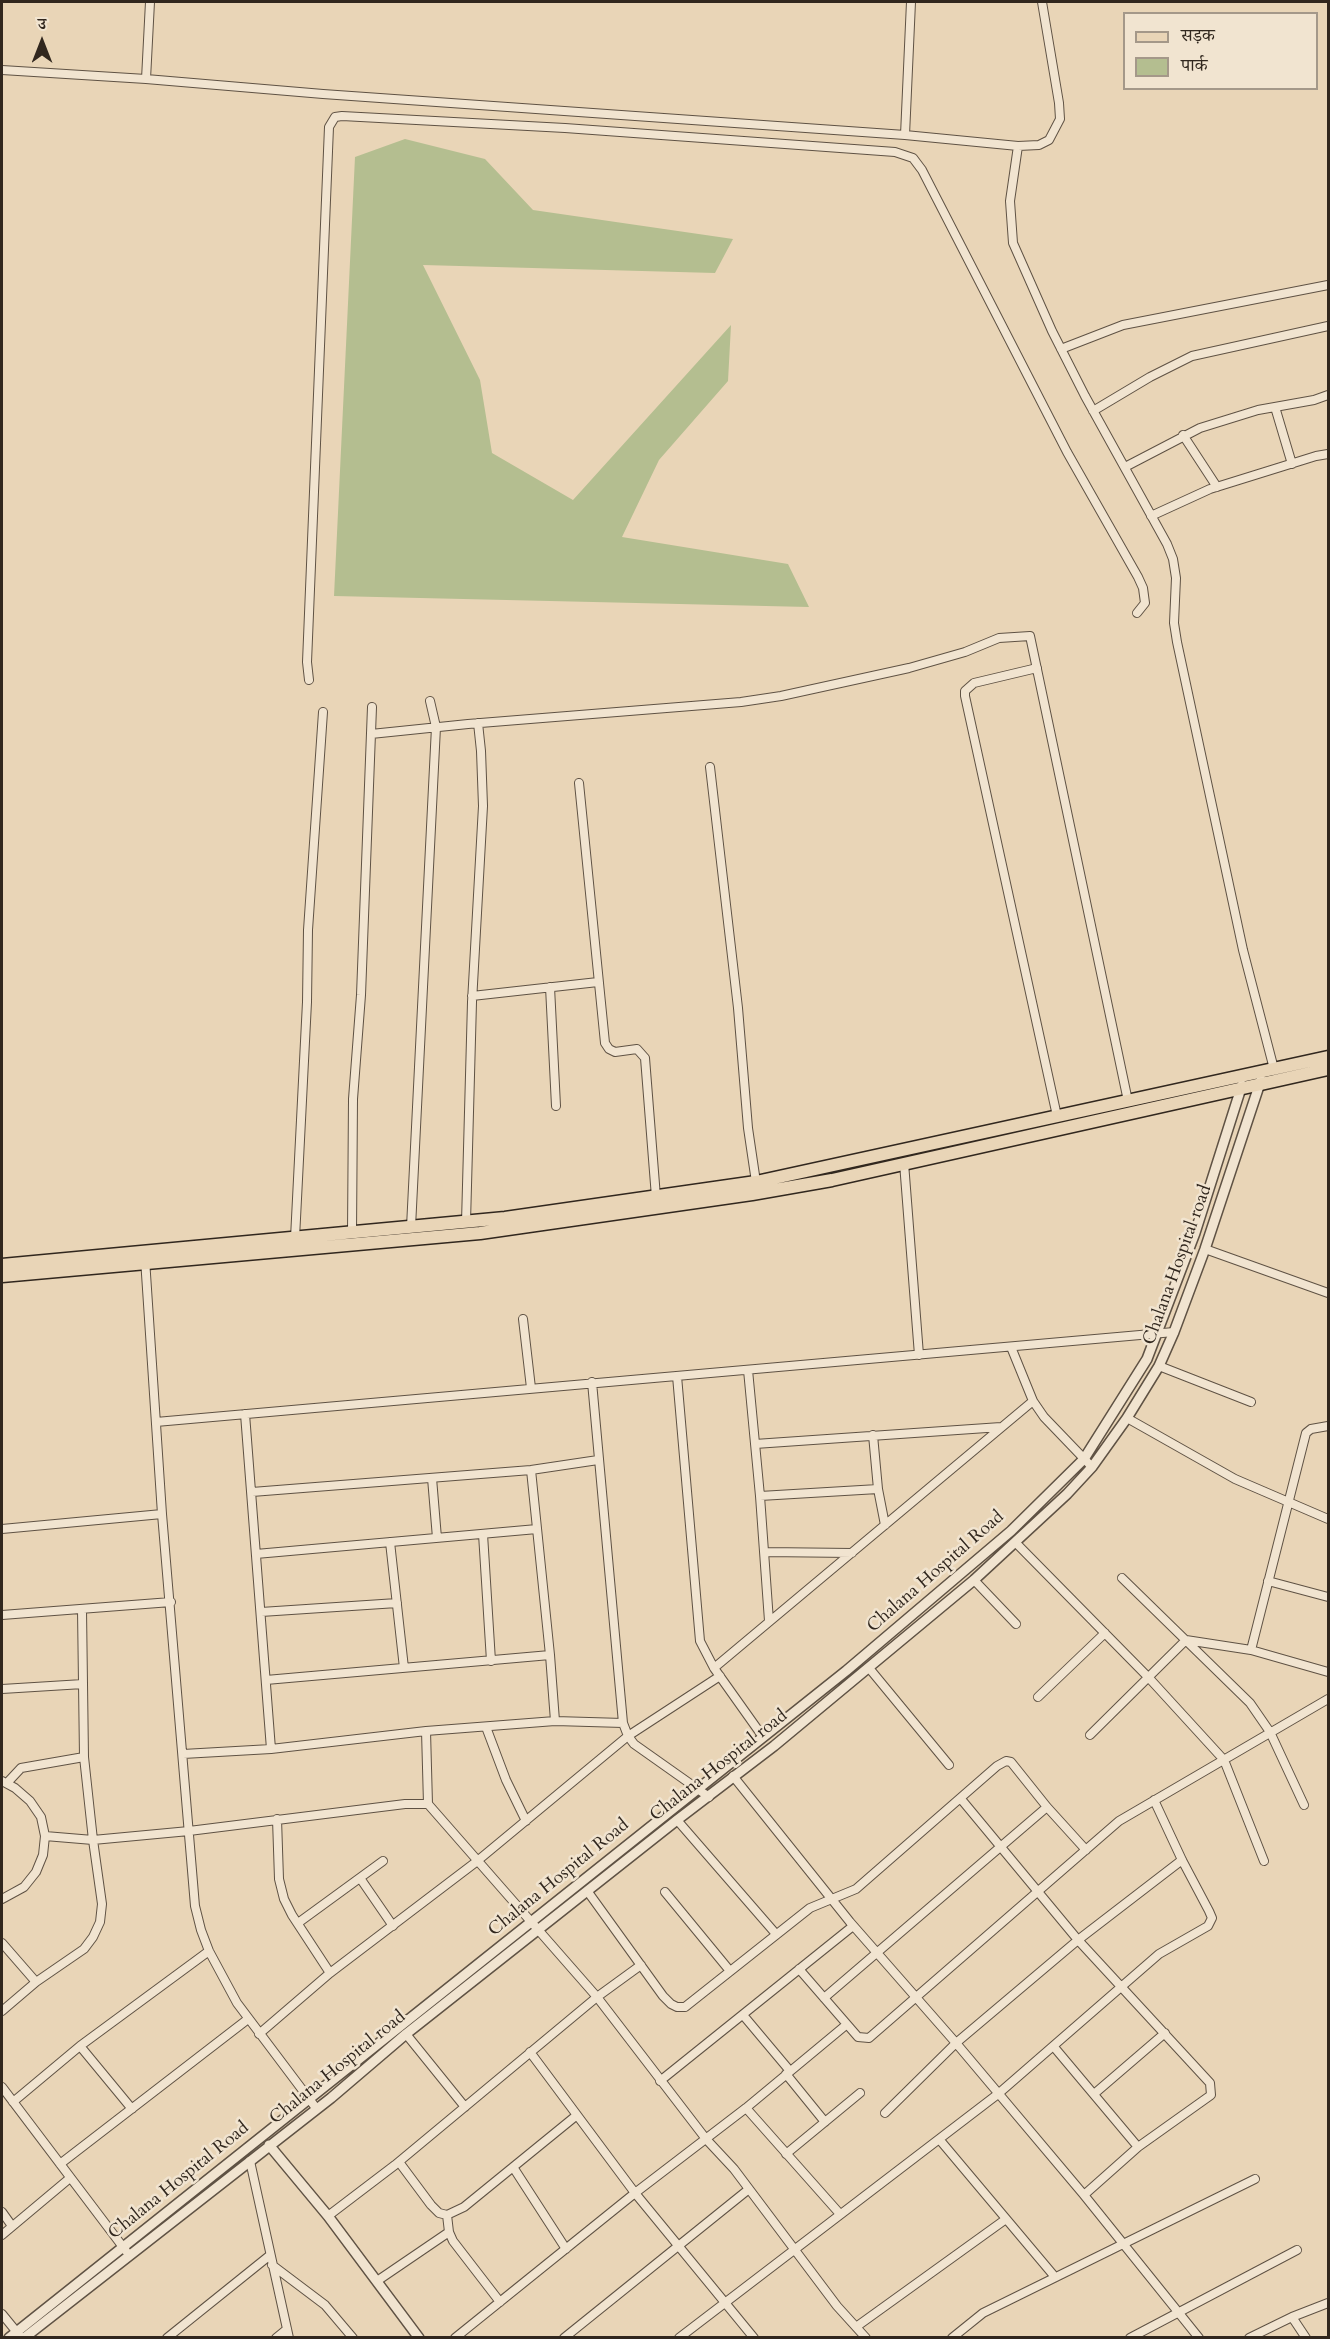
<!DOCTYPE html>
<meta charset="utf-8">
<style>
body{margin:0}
#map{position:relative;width:1330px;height:2339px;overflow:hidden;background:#e9d5b7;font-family:Cardo,"Noto Serif Devanagari",serif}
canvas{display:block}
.frame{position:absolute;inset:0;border:3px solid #31271e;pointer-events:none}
.legend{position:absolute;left:1123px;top:12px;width:195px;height:78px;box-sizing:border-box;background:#f1e4d0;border:2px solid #a49889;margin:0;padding:8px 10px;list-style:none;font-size:18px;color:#31271e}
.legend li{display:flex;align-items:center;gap:12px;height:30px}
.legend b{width:30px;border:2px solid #a49889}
.north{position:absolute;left:12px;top:12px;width:60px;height:60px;-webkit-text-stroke:4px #f1e4d0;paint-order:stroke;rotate:0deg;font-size:16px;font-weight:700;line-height:24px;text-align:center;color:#31271e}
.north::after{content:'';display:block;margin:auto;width:21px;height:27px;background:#31271e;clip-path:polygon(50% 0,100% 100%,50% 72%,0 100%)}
</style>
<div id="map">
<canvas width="1330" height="2339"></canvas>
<div class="frame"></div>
<ul class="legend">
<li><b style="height:8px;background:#e9d5b7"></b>सड़क</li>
<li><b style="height:16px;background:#b4be90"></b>पार्क</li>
</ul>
<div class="north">उ</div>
</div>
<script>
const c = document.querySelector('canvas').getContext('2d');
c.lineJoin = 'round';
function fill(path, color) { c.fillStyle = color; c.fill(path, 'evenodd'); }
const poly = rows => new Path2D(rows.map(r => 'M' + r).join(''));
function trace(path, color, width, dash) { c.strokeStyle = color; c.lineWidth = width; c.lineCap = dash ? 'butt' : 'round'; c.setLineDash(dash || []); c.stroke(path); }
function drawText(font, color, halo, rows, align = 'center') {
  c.font = font + ' Cardo,serif'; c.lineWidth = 5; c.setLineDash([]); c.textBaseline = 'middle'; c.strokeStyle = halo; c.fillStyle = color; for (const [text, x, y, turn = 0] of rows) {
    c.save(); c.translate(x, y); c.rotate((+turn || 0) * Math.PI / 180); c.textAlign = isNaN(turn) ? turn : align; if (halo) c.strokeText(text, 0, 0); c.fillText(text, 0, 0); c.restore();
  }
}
fill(poly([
 [405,139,485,159,533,210,733,239,715,273,423,265,480,380,492,453,573,500,731,325,728,381,659,460,622,537,788,564,809,607,334,596,355,157]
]), '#b4be90');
const minor = poly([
 [2,70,146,79,150,2],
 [146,79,323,94,905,135,1018,146,1039,145,1049,140,1060,119,1059,103,1042,2],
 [905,135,911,2],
 [1018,146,1010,201,1013,243,1052,331,1085,396,1167,544,1173,559,1176,578,1174,623,1177,642,1243,950,1274,1069],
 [1061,349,1123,325,1328,285],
 [1275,407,1292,464],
 [1093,411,1150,377,1192,356,1328,326],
 [1183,435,1217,487],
 [1125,467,1200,428,1258,410,1314,400,1328,395],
 [1151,516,1210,489,1316,456,1328,454],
 [1037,668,974,683,965,691,965,696,1057,1116],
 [309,680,307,662,329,127,335,117,342,116,565,128,895,152,913,158,922,170,1067,452,1138,577,1143,588,1145,603,1137,613],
 [371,734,468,724,741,702,781,696,909,668,965,652,999,638,1030,636,1128,1101],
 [710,767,738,1008,748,1128,756,1182],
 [579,783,605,1043,609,1049,615,1052,637,1049,645,1058,656,1197],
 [550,987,556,1106],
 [472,996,598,982],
 [904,1163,919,1355],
 [466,1222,472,1002,483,806,481,751,478,723],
 [411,1227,436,727,430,701],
 [352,1232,353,1099,361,995,372,707],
 [295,1238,307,1002,308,930,323,712],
 [1205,1249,1328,1293],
 [145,1259,162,1514,195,1906,201,1930,209,1951,237,2003,316,2108],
 [523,1319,531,1388],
 [1011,1347,1033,1401,1044,1417,1092,1467],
 [1159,1366,1251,1402],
 [748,1370,760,1496,769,1621],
 [677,1376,700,1641,714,1668,763,1737],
 [592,1382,623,1723,628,1736,634,1744,709,1797],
 [245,1414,271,1749,426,1731,555,1721,623,1723],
 [1127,1418,1235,1479,1328,1519],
 [156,1422,1174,1332],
 [873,1435,878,1489,885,1525],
 [755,1444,1001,1427],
 [531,1470,550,1655,555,1721],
 [432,1478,437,1538],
 [252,1492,531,1470,598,1460],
 [760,1496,878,1489],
 [2,1529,162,1514],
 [483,1534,491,1661],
 [390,1542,404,1668],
 [1016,1543,1149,1678,1224,1760,1264,1861],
 [765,1552,852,1553],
 [256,1554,537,1529],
 [1122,1578,1250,1703,1270,1732,1304,1805],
 [974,1580,1016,1624],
 [1268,1581,1328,1597],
 [261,1612,397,1603],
 [2,1615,171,1602],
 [1251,1650,1306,1433,1311,1429,1328,1426],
 [714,1668,1033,1401],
 [869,1668,949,1765],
 [266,1680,550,1655],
 [2,1689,83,1684],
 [1038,1697,1105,1633],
 [486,1727,506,1780,526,1821],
 [426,1731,428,1804],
 [1090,1735,1186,1640,1251,1650,1328,1672],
 [183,1754,271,1749],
 [733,1776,850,1922,956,2043,1084,2195,1199,2338],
 [2,1781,15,1788,30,1801,41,1817,45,1836,43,1855,36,1872,24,1887,2,1899],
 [7,1783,21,1768,84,1757],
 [961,1799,1078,1940,1210,2083,1211,2095,1138,2147,1084,2195],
 [677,1820,776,1934],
 [45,1836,93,1840,189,1831,405,1804,428,1804,597,1997,706,2139,734,2169,837,2306,866,2338],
 [360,1878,393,1926],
 [588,1892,663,1996,671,2004,677,2007,685,2007,810,1908,856,1889,997,1766,1006,1761,1011,1762,1047,1807,1086,1850],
 [665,1892,730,1971],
 [298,1923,383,1861],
 [2,1943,36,1982],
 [799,1969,858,2037,869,2038,1119,1821,1328,1699],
 [330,1973,476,1862,628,1736,720,1676],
 [824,1998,1047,1807],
 [2,2011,36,1982,84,1949,93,1937,100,1922,102,1904,93,1840,84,1757,82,1610],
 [743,2015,790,2071],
 [259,2034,330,1973,292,1915,284,1899,279,1879,277,1819],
 [406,2034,465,2107],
 [80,2046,132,2109],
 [1054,2047,1138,2147],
 [530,2052,635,2193,754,2338],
 [786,2074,825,2122],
 [660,2081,853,1926],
 [2,2087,126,2251],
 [1094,2094,1165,2033],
 [13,2102,80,2046,209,1951],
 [746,2108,840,2214],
 [885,2113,956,2043,1078,1940,1182,1860],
 [939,2139,1055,2277],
 [786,2154,860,2093],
 [250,2161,289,2338],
 [399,2162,431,2205,439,2213,447,2215,464,2207,577,2115],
 [60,2164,248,2019],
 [513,2167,566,2249],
 [2,2212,12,2226],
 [447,2215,449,2232,453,2241,500,2302],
 [328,2216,395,2165,597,1997,641,1965],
 [2,2235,70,2178],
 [272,2265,325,2305,353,2338],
 [377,2281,449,2232],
 [2,2314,20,2336],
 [1292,2317,1306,2338],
 [856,2327,1006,2219],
 [167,2338,269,2256],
 [276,2338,287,2329],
 [455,2338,635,2193,746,2108,846,2025],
 [564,2338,749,2189],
 [679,2338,998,2094,1159,1954,1208,1926,1212,1918,1209,1911,1182,1860,1154,1800],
 [952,2338,983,2313,1255,2179],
 [1130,2338,1297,2250],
 [1249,2338,1292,2317,1328,2303]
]);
const tertiary = poly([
 [269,2145,328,2216,419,2338],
 [9,2338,846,1671,1011,1531,1084,1459,1147,1359,1195,1233,1242,1085],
 [24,2338,331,2098,406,2034,677,1820,774,1746,974,1580,1067,1494,1092,1467,1127,1418,1159,1366,1174,1332,1205,1249,1261,1080]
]);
const primary = poly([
 [2,1265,505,1218,756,1182,1328,1057],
 [2,1276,480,1233,752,1194,832,1180,1328,1069]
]);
trace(minor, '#5f5244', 10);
trace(tertiary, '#5f5244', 12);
trace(primary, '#31271e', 15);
trace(minor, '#f1e4d0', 8);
trace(tertiary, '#f1e4d0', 9);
trace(primary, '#e9d5b7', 12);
drawText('18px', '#31271e', '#f1e4d0', [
 ["Chalana Hospital road",1178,1265,-70],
 ["Chalana Hospital Road",936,1572,-41],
 ["Chalana Hospital road",719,1766,-38],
 ["Chalana Hospital Road",559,1878,-39],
 ["Chalana Hospital road",338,2068,-39],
 ["Chalana Hospital Road",179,2181,-39]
]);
</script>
